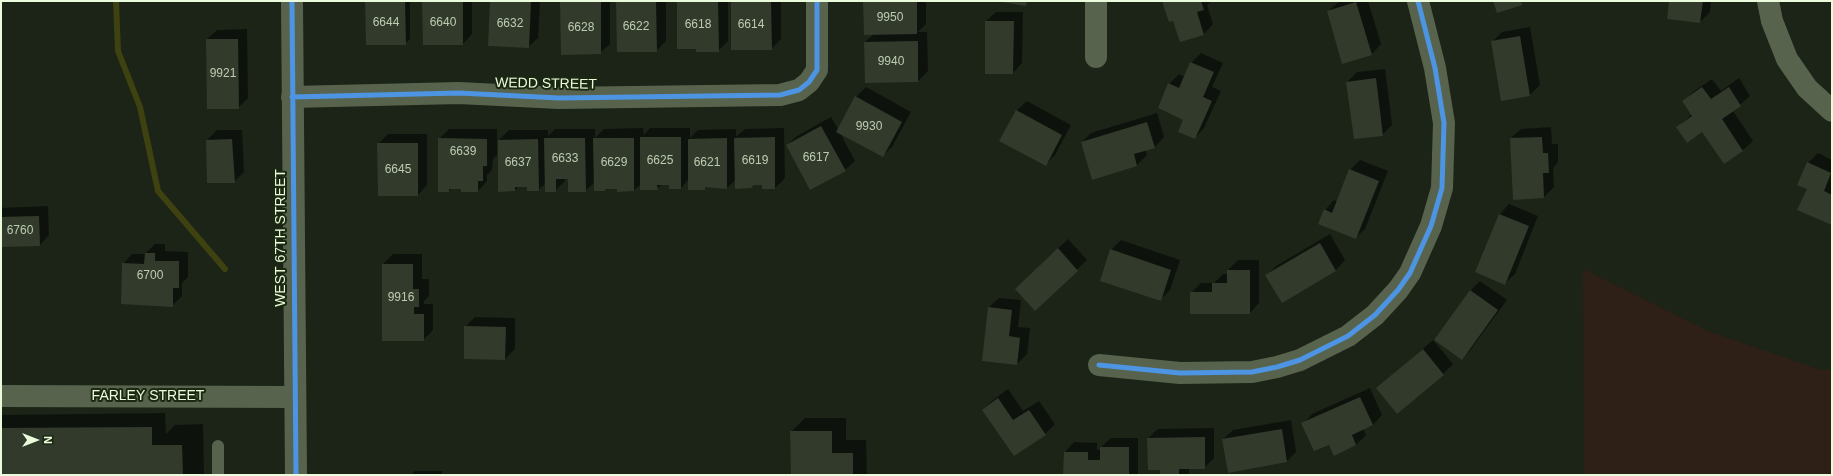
<!DOCTYPE html>
<style>
body{margin:0}
#map{position:relative;width:1833px;height:476px;overflow:hidden;background:#1c2317;font-family:Helvetica,sans-serif}
canvas{display:block}
.frame{position:absolute;inset:0;border:2px solid #ebfcdc;pointer-events:none}
.north{position:absolute;left:16px;top:420px;width:40px;height:40px;-webkit-text-stroke:3px #1b2812;paint-order:stroke;rotate:90deg;font-size:11px;font-weight:700;line-height:16px;text-align:center;color:#ebfcdc}
.north::after{content:'';display:block;margin:auto;width:14px;height:18px;background:#ebfcdc;clip-path:polygon(50% 0,100% 100%,50% 72%,0 100%)}
</style>
<div id="map">
<canvas width="1833" height="476"></canvas>
<div class="frame"></div>
<div class="north">N</div>
</div>
<script>
const c = document.querySelector('canvas').getContext('2d');
c.lineJoin = 'round';
function fill(path, color) { c.fillStyle = color; c.fill(path, 'evenodd'); }
const poly = rows => new Path2D(rows.map(r => 'M' + r).join(''));
function trace(path, color, width, dash) { c.strokeStyle = color; c.lineWidth = width; c.lineCap = dash ? 'butt' : 'round'; c.setLineDash(dash || []); c.stroke(path); }
function drawText(font, color, halo, rows, align = 'center') {
  c.font = font + ' Helvetica,sans-serif'; c.lineWidth = 4; c.setLineDash([]); c.textBaseline = 'middle'; c.strokeStyle = halo; c.fillStyle = color; for (const [text, x, y, turn = 0] of rows) {
    c.save(); c.translate(x, y); c.rotate((+turn || 0) * Math.PI / 180); c.textAlign = isNaN(turn) ? turn : align; if (halo) c.strokeText(text, 0, 0); c.fillText(text, 0, 0); c.restore();
  }
}
fill(poly([
 [1583,269,1708,331,1824,371,1832,369,1832,475,1584,475]
]), '#2e2016');
fill(poly([
 [366,1,410,1,410,39,405,44],
 [423,1,472,1,472,34,463,44],
 [491,1,540,1,538,38,528,47],
 [562,1,610,1,610,44,600,53],
 [617,1,666,1,666,41,656,51],
 [678,1,728,1,728,41,718,51,697,48],
 [732,1,781,1,781,39,771,49],
 [864,1,926,1,926,24,918,32,927,32,928,71,918,81,865,42,874,34],
 [1163,1,1211,1,1207,5,1213,24,1204,34,1174,20],
 [1340,1,1368,1,1381,44,1372,54,1328,11],
 [1670,1,1711,1,1710,12,1700,22],
 [996,12,1023,12,1022,63,1013,73,986,21],
 [1530,27,1540,85,1530,95,1502,99,1492,42,1502,32],
 [247,29,248,98,238,108,207,39,217,30],
 [1201,53,1223,63,1212,87,1221,91,1204,128,1195,138,1185,119,1159,108,1169,84,1179,74,1185,77,1191,63],
 [1385,69,1392,125,1382,135,1347,82,1357,72],
 [1739,78,1750,96,1733,111,1753,141,1743,150,1724,163,1703,131,1677,127,1692,114,1683,102,1693,92,1712,79,1721,91],
 [866,87,911,112,892,147,882,156,840,133,855,161,845,170,787,145,797,136,831,117,838,129,856,97],
 [1027,101,1071,125,1055,155,1045,165,1001,141,1017,110],
 [1157,113,1164,137,1155,147,1145,150,1147,155,1137,165,1092,179,1082,142,1091,133],
 [1551,127,1552,144,1558,144,1558,162,1553,168,1554,187,1544,197,1514,199,1511,138,1521,129],
 [643,128,644,135,650,128,690,128,690,138,698,130,736,129,736,137,745,129,784,128,785,178,775,188,763,184,755,184,751,187,736,179,727,188,707,186,704,189,689,179,681,188,670,184,662,184,657,189,641,184,634,190,618,191,618,188,608,188,605,190,595,182,585,191,569,178,565,178,565,181,555,191,546,183,538,190,528,186,519,186,515,190,499,191,499,140,509,130,548,130,548,136,555,129,595,129,595,138,604,129],
 [449,129,497,129,497,155,493,159,492,170,487,175,487,181,478,191,462,188,452,188,449,191,439,139],
 [217,130,242,130,244,172,234,182,207,140],
 [388,134,427,134,427,185,418,195,378,144],
 [1818,153,1832,160,1832,224,1808,188,1808,163],
 [1360,160,1388,171,1365,229,1355,238,1325,210,1334,200,1337,201,1350,170],
 [1509,204,1538,216,1515,274,1505,283,1476,272,1500,214],
 [48,206,49,235,40,245,1,246,1,208],
 [1330,234,1345,260,1336,270,1282,302,1267,275,1276,266],
 [1068,239,1087,260,1035,309,1026,279],
 [1121,240,1180,260,1170,290,1160,300,1111,250],
 [155,244,165,244,165,251,188,252,188,277,182,283,182,296,172,306,123,264,132,254,145,254],
 [393,254,422,254,422,279,429,279,429,296,424,301,424,304,433,304,433,330,423,340,383,264],
 [1238,260,1259,260,1259,303,1250,313,1191,293,1201,283,1214,283,1223,274,1228,274,1228,270],
 [1480,281,1507,300,1471,349,1462,359,1470,291],
 [999,298,1021,300,1018,327,1030,328,1027,354,1017,364,989,307],
 [475,317,515,318,515,349,505,359,465,358,465,327],
 [1433,340,1453,364,1443,374,1377,388],
 [1370,388,1382,415,1373,425,1363,429,1366,435,1356,445,1329,443,1303,424,1312,414],
 [1008,389,1023,411,1039,401,1055,424,1045,434,983,410,993,400],
 [165,413,166,434,175,425,203,424,204,475,1,475,1,415],
 [805,418,846,418,846,440,866,440,867,475,792,475,791,432],
 [1291,420,1296,452,1287,461,1223,439,1233,430],
 [1214,428,1214,458,1204,468,1189,468,1189,475,1161,475,1161,469,1148,438,1158,429],
 [1111,438,1138,438,1138,475,1064,475,1065,452,1074,442,1097,443,1097,450,1101,450,1101,447],
 [415,471,442,471,442,475,411,475]
]), '#0007');
trace(poly([
 [116,1,118,51,140,107,158,191,225,269]
]), '#3e4110', 6);
fill(poly([
 [365,1,405,1,406,45,366,45],
 [422,1,463,1,463,45,423,45],
 [490,1,531,1,529,48,488,46],
 [560,1,601,1,601,54,561,55],
 [616,1,656,1,657,52,617,52],
 [677,1,718,1,719,52,696,52,696,49,677,49],
 [731,1,771,1,772,50,731,50],
 [863,1,917,1,917,34,864,35],
 [997,1,1027,1,1026,6],
 [1162,1,1201,1,1204,10,1197,12,1204,35,1180,42,1173,21,1169,22],
 [1493,1,1521,1,1522,5,1497,13],
 [1669,1,1703,1,1700,23,1667,19],
 [1356,2,1372,55,1342,64,1327,11],
 [985,21,1014,21,1013,74,985,74],
 [1520,36,1530,96,1501,101,1491,41],
 [206,39,238,39,239,109,207,109],
 [918,41,918,82,865,83,864,42],
 [1190,62,1214,72,1203,97,1212,101,1195,139,1178,132,1183,120,1158,108,1168,83,1179,88],
 [1376,78,1383,136,1354,139,1346,82],
 [1702,87,1711,99,1729,87,1741,106,1722,119,1743,151,1724,164,1702,132,1687,143,1676,127,1692,116,1682,101],
 [855,96,902,122,883,157,836,132],
 [1016,110,1062,135,1046,166,999,141],
 [1147,122,1155,148,1134,154,1137,166,1092,180,1081,142],
 [821,126,846,171,810,190,786,145],
 [640,137,681,137,681,189,669,189,669,185,657,185,658,190,640,190],
 [775,137,775,189,762,189,762,185,753,185,752,188,735,189,734,138],
 [1542,137,1543,153,1548,153,1549,173,1543,173,1544,198,1513,200,1510,138],
 [438,138,487,139,487,166,483,166,483,181,478,181,478,192,461,192,461,189,449,189,449,192,438,192],
 [544,138,585,138,586,192,568,192,568,179,556,179,556,192,545,192],
 [593,138,634,138,634,191,617,192,617,189,605,189,606,191,594,191],
 [727,138,727,189,705,187,705,190,688,190,688,139],
 [232,139,235,183,207,183,206,140],
 [538,139,539,191,527,191,527,187,515,187,515,191,498,192,498,140],
 [377,143,418,143,418,196,378,196],
 [1807,162,1831,173,1824,191,1832,195,1832,225,1797,210,1807,189,1797,185],
 [1349,169,1379,181,1356,239,1318,224,1324,209,1332,213],
 [1499,214,1529,226,1505,285,1475,272],
 [39,216,40,246,1,247,1,217],
 [1320,243,1336,271,1282,303,1265,275],
 [1058,248,1078,271,1035,311,1015,289],
 [1110,249,1171,270,1161,301,1100,281],
 [145,253,155,253,155,261,179,261,179,288,173,288,173,307,121,304,122,263,144,264],
 [382,264,413,264,413,289,419,289,419,307,414,307,414,314,424,314,424,341,382,341],
 [1227,270,1250,270,1250,314,1190,314,1190,292,1212,292,1212,283,1227,283],
 [1470,290,1498,310,1462,360,1434,340],
 [988,307,1012,310,1009,336,1020,338,1017,365,982,361],
 [464,326,506,327,505,360,464,359],
 [1423,349,1444,375,1397,414,1376,388],
 [1360,397,1373,425,1352,435,1356,445,1334,456,1329,445,1314,451,1301,423],
 [998,398,1013,420,1029,410,1046,435,1014,456,982,410],
 [152,427,152,445,182,445,183,475,1,475,1,428],
 [1282,429,1287,462,1228,473,1222,439],
 [790,431,832,431,832,453,853,453,853,475,791,475],
 [1205,437,1205,469,1179,469,1179,475,1160,475,1160,470,1148,470,1147,438],
 [1100,447,1129,447,1129,475,1063,475,1064,452,1088,452,1088,460,1100,460]
]), '#323a2c');
trace(poly([
 [218,446,218,475]
]), '#58634d', 12);
trace(poly([
 [1096,1,1096,57],
 [1768,1,1772,21,1787,59,1807,88,1832,111],
 [292,97,459,93,559,98,780,95,799,90,809,82,817,70,817,1],
 [1099,365,1180,373,1252,372,1277,367,1300,360,1348,336,1375,315,1398,290,1410,273,1431,226,1442,188,1444,123,1435,68,1418,1]
]), '#58634d', 22);
trace(poly([
 [292,1,296,475],
 [1,396,294,397]
]), '#58634d', 22);
trace(poly([
 [292,1,296,475],
 [292,97,459,93,559,98,780,95,799,90,809,82,817,70,817,1],
 [1099,365,1180,373,1252,372,1277,367,1300,360,1348,336,1375,315,1398,290,1410,273,1431,226,1442,188,1444,123,1435,68,1418,1]
]), '#4d94e3', 5);
drawText('12px', '#bdccb0', null, [
 ["9950",890,18],
 ["6644",386,23],
 ["6640",443,23],
 ["6632",510,24],
 ["6618",698,25],
 ["6614",751,25],
 ["6622",636,27],
 ["6628",581,28],
 ["9940",891,62],
 ["9921",223,74],
 ["9930",869,127],
 ["6639",463,152],
 ["6617",816,158],
 ["6633",565,159],
 ["6625",660,161],
 ["6619",755,161],
 ["6637",518,163],
 ["6629",614,163],
 ["6621",707,163],
 ["6645",398,170],
 ["6760",20,231],
 ["6700",150,276],
 ["9916",401,298]
]);
drawText('14px', '#ebfcdc', '#1b2812', [
 ["WEDD STREET",546,84,1],
 ["WEST 67TH STREET",281,238,-90],
 ["FARLEY STREET",148,396]
]);
</script>
